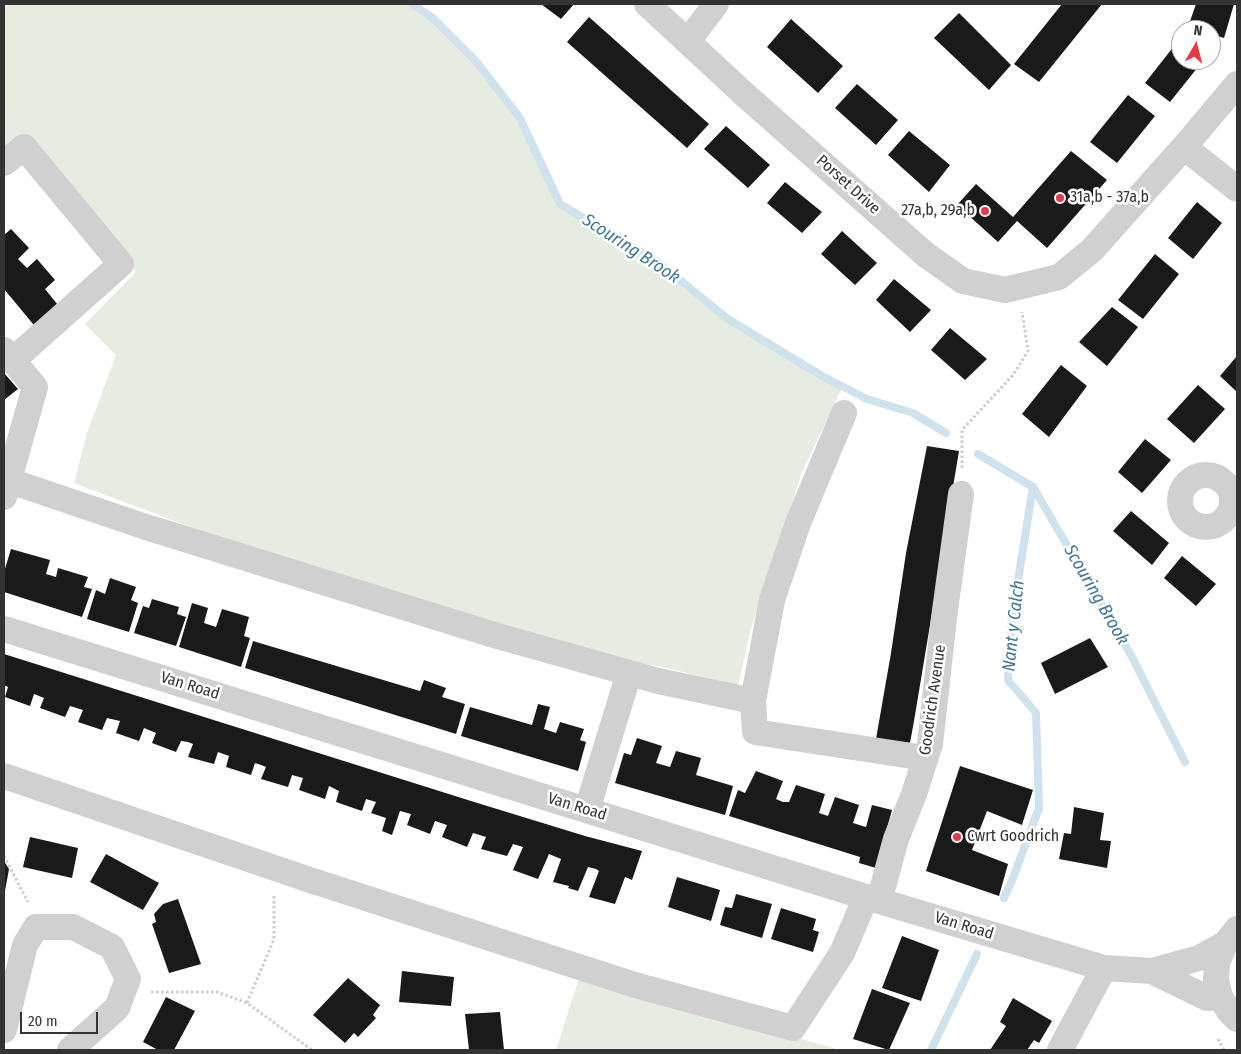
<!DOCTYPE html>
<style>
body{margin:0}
#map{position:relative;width:1241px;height:1054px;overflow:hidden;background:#fff;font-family:"Fira Sans Condensed",sans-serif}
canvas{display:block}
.frame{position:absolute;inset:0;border:5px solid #333;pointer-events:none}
.north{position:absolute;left:1171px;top:20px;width:50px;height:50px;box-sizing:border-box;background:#fff;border:1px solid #adadad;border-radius:50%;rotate:8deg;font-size:14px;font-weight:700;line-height:20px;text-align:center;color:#333}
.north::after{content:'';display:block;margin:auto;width:18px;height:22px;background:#e63946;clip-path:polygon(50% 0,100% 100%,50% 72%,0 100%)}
.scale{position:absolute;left:20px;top:1012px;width:78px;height:22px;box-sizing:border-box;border:2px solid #333;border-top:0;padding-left:6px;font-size:15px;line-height:18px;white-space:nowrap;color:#333;-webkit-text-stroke:4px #fff;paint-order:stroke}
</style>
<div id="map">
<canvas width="1241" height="1054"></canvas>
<div class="frame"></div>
<div class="north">N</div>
<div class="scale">20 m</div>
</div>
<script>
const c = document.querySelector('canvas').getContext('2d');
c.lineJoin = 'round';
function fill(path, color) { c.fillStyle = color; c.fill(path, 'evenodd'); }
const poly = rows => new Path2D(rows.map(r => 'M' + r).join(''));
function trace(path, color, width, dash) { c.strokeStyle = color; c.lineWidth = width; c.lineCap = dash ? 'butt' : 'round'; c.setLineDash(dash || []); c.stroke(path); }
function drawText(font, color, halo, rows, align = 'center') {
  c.font = font + ' "Fira Sans Condensed",sans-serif'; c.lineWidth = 5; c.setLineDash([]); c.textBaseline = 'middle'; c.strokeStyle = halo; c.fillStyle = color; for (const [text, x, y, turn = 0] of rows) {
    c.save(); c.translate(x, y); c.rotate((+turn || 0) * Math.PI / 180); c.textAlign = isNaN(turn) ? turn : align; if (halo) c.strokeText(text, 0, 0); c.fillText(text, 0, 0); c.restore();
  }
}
fill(poly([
 [4,4,412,4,433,18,475,60,520,118,560,204,658,262,728,319,843,386,802,472,750,632,738,686,663,667,628,661,428,605,212,535,74,483,87,433,116,355,85,324,136,272,24,139,4,153],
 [580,975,840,1050,556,1050]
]), '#e6ecdf');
trace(poly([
 [412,4,433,18,475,60,520,118,560,204,658,262,728,319,822,376,867,399,913,413,946,433],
 [978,454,1033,487,1131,655,1185,762],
 [1004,898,1013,878,1039,808,1036,713,1008,680,1011,624,1033,487],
 [931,1050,977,954]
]), '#cfe2ee', 8);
fill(poly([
 [541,4,574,4,561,19],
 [1062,4,1102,4,1039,82,1014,64],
 [1196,4,1234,4,1224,38,1211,34,1211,30,1197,30,1188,27],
 [959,13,1011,65,989,90,934,38],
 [589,17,709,124,687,148,567,42],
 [791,19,843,66,818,93,767,47],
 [1178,41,1181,44,1181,60,1200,60,1202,62,1170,102,1145,83],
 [857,84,898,120,876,145,835,108],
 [1128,95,1155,116,1117,163,1090,142],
 [726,126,770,165,748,188,704,149],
 [909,131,950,165,929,192,888,155],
 [1071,151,1107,180,1047,248,1017,221,998,242,957,205,976,184,1013,217],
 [785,182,822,212,802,233,767,203],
 [1197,202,1222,223,1193,259,1168,238],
 [11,229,29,248,18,259,27,268,37,259,55,280,45,289,62,310,38,330,4,289,4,235],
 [842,231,877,263,855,285,821,254],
 [1155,254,1179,274,1143,319,1118,300],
 [894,279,931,310,910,332,876,300],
 [1112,307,1138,327,1107,366,1079,342],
 [950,328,987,359,965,380,931,350],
 [1237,356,1237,392,1220,376],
 [1061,365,1087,386,1049,437,1022,414],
 [4,373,18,389,4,400],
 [1198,385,1225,409,1194,443,1167,419],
 [1145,439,1171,460,1142,493,1118,472],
 [927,446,959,451,914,721,910,743,876,739,891,653,906,553],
 [1131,511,1169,543,1152,565,1113,531],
 [11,549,50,560,46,574,56,577,58,568,88,577,84,587,92,589,82,617,4,592,4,572],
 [1182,556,1216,584,1196,606,1164,578],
 [110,578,136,587,131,600,138,603,129,632,87,619,96,590,105,594],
 [152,599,179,607,177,614,186,617,176,646,134,633,143,606,149,608],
 [192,603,208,608,204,623,216,627,222,609,249,617,244,636,250,638,241,667,179,647],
 [1090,638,1108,667,1055,694,1041,663],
 [253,641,420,691,424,680,446,688,442,697,465,704,456,734,245,668],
 [4,654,471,801,585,836,642,851,632,880,625,877,615,904,589,897,599,871,596,869,588,867,578,891,568,888,569,886,553,882,561,859,549,854,538,879,513,870,523,847,513,844,507,856,481,849,486,837,473,833,467,847,442,837,447,825,435,821,430,834,407,825,411,814,400,811,392,835,382,831,386,818,371,813,376,802,366,799,362,811,336,802,339,791,329,786,325,799,299,790,303,778,292,775,288,787,261,779,266,767,261,765,255,763,251,775,226,767,229,756,218,752,214,764,188,757,193,744,188,742,181,741,176,752,152,743,156,733,144,728,139,741,116,733,120,721,107,718,102,730,78,722,83,710,70,706,65,717,40,708,44,698,34,694,30,706,5,697,8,687,4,685],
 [538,704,550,707,544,729,556,733,560,722,584,729,580,740,586,742,578,771,461,736,470,707,532,725],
 [637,738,662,746,656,763,670,767,676,751,701,758,696,775,733,786,725,815,615,783,624,753,631,755],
 [960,766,1033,790,1022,825,987,811,972,850,1008,864,999,896,926,871],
 [756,771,783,781,776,799,783,802,789,802,796,785,825,794,819,813,828,816,835,797,859,805,853,823,866,827,872,805,892,810,876,868,859,863,860,857,729,816,738,790,745,793],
 [1074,807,1104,813,1100,840,1111,841,1107,868,1059,859,1064,833,1071,834],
 [30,837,78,848,72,878,23,867],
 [106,854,159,883,143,910,90,882],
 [4,861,9,869,5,891,4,890],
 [677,877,720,890,711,921,668,907],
 [736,894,772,904,762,938,720,925,725,907,732,908],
 [178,899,201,964,169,973,152,924,156,922,154,914,163,904],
 [781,908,816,919,813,930,819,932,813,952,771,939],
 [902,936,939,950,921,1001,882,988],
 [402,971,454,977,451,1006,399,1002],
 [348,978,380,1005,373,1015,376,1018,358,1037,354,1033,345,1043,313,1015],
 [872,989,910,1003,889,1050,853,1039],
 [166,997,195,1011,174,1050,158,1050,143,1042],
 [1013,998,1052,1021,1039,1043,1034,1040,1027,1050,990,1050,1006,1026,1000,1022],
 [500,1012,504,1050,469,1050,465,1014]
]), '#1a1a1a');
trace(poly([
 [962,468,962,430,1013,375,1028,351,1022,312],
 [4,856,28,902],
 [151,992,217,992,247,1003,312,1050],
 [247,1003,274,939,274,896],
 [1218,1039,1224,1050]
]), '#cdcdcd', 3, [2.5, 2.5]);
trace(poly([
 [647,4,744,94,926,255,963,281,1005,290,1059,277,1092,250,1184,147,1237,84],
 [688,41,716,4],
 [1184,147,1237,189],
 [4,163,24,147,121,264,13,360],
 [4,350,35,387,4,497],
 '1180 501a26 26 0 1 1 52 0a26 26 0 1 1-52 0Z',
 [4,479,146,527,494,635,658,681,753,701,755,732,925,758],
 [4,629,866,897,1104,968,1152,971,1199,958,1225,944],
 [753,701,772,600,798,523,844,413],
 [4,776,310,880,635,985,793,1028,842,953,866,897],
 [587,810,629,673],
 [879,901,896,839,914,794,930,744,944,618,961,494],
 [1237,929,1225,944,1217,963,1216,980,1220,997,1229,1011,1237,1019],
 [1152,971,1207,998,1220,997],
 [4,1030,25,945,36,927,73,927,112,947,128,979,117,1008,70,1050],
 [1060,1050,1104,968]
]), '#d0d0d0', 26);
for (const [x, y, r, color] of [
 [1060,198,5,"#e63946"],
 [985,211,5,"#e63946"],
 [957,837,5,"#e63946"]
]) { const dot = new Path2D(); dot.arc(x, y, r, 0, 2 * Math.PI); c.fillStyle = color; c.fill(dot); trace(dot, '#fff', 2); }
drawText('16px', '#333', '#fff', [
 ["Porset Drive",848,185,42],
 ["Van Road",190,686,17],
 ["Goodrich Avenue",933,700,-82],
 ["Van Road",577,807,17],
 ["Van Road",964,926,17]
]);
drawText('16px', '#333', '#fff', [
 ["31a,b - 37a,b",1070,198],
 ["27a,b, 29a,b",975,211,"right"],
 ["Cwrt Goodrich",967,837]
], 'left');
drawText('italic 18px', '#3f7597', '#fff', [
 ["Scouring Brook",631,249,33],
 ["Scouring Brook",1096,595,60],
 ["Nant y Calch",1014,626,-84]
]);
</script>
